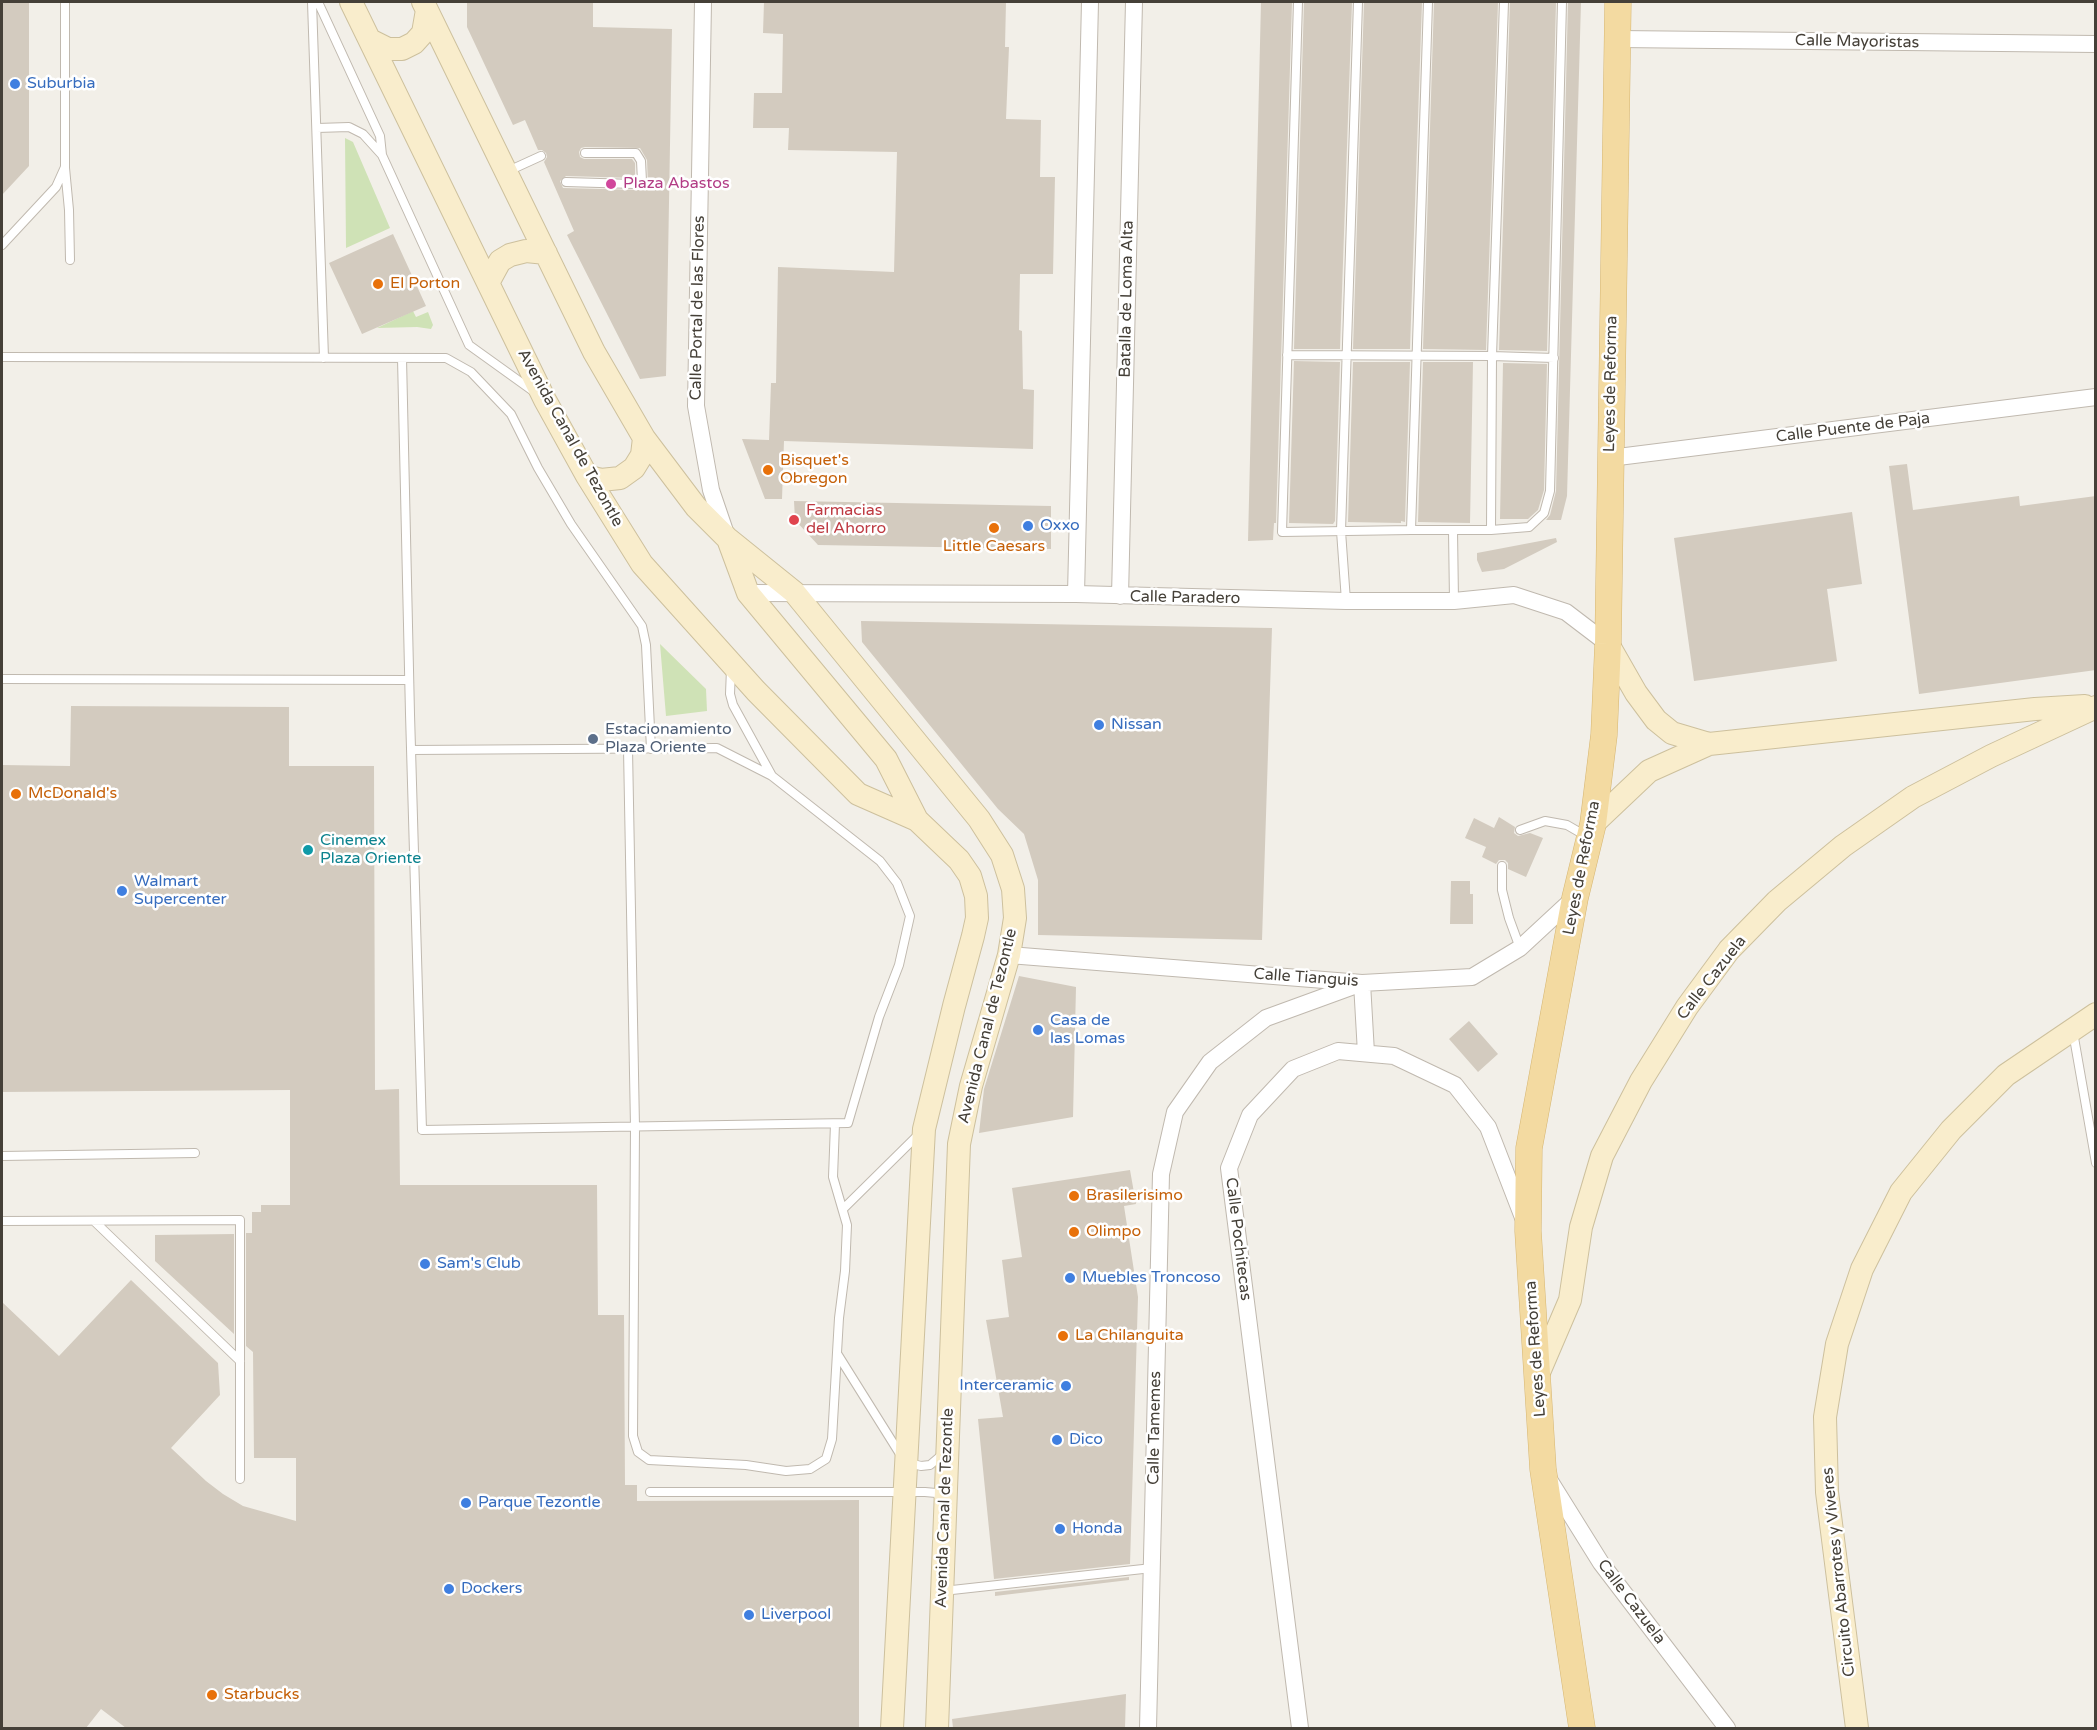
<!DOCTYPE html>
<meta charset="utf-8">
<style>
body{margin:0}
#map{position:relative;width:2097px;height:1730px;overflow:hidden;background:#f2efe8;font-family:"Varela Round",sans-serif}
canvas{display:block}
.frame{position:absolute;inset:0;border:3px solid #454038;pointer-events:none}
</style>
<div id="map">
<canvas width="2097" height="1730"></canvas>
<div class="frame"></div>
</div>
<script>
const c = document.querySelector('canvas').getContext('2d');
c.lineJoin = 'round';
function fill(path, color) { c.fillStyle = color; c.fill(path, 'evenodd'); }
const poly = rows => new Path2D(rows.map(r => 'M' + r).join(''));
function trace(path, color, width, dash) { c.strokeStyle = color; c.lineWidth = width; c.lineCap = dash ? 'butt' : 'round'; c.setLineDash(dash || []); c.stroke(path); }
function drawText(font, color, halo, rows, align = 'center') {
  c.font = font + ' "Varela Round",sans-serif'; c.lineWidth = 5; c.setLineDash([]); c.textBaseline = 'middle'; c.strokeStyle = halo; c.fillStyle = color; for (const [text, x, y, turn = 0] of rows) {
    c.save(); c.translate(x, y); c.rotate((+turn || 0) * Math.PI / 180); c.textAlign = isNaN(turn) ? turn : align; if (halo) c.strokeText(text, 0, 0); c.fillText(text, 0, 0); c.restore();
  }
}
fill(poly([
 [345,138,353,142,390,228,346,248],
 [413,311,416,317,428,312,433,325,431,329,417,327,377,328],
 [660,644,706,689,707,711,666,716]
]), '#cfe2b6');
fill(poly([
 [2,2,29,2,29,166,2,195],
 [467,2,593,2,593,27,672,29,666,376,640,379,567,235,574,231,544,162,547,157,546,153,542,150,538,150,525,120,513,125,467,27],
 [585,147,640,148,647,160,648,184,639,190,563,188,560,181,566,176,635,178,635,163,632,159,584,159,580,157,579,152,581,148],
 [764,2,1006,2,1005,47,1009,47,1006,119,1041,120,1040,177,1055,177,1053,274,1020,274,1019,330,1022,331,1023,389,1034,390,1033,449,784,441,782,499,765,499,742,439,769,440,771,383,776,383,778,267,894,272,897,152,788,150,789,128,753,128,754,93,782,93,783,34,763,33],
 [1261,2,1292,2,1276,523,1274,523,1273,540,1248,541],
 [1304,2,1352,2,1340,349,1294,349],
 [1364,2,1422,2,1410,349,1353,349],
 [1434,2,1498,2,1486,350,1423,349],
 [1510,2,1556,2,1547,351,1499,350],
 [1568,2,1581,2,1567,496,1561,520,1546,520,1550,515,1556,491],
 [393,234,426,306,362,334,329,263],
 [1294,361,1340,362,1335,521,1333,524,1289,523],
 [1353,362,1410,362,1405,522,1401,521,1401,523,1348,522],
 [1423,362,1473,362,1470,523,1418,522],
 [1503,363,1547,364,1544,490,1538,510,1528,519,1500,519],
 [1907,464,1913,510,2019,496,2020,506,2096,496,2096,670,1919,694,1889,466],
 [794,501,1051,506,1051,549,818,545,795,520],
 [1852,512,1862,584,1827,589,1837,661,1694,681,1674,538],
 [1556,538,1557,542,1504,569,1482,572,1477,560,1477,553],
 [861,621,1272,628,1262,940,1038,935,1038,880,1024,834,998,809,862,642],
 [71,706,289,707,289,766,374,766,375,1090,399,1089,400,1185,597,1185,598,1315,624,1315,625,1485,637,1485,637,1501,859,1500,859,1728,126,1728,101,1709,86,1728,2,1728,2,1302,59,1356,131,1280,218,1363,220,1395,171,1448,206,1481,223,1494,243,1506,296,1521,296,1458,254,1458,253,1352,246,1346,246,1233,252,1233,252,1212,261,1212,261,1205,290,1205,290,1090,2,1092,2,765,70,766],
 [1499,817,1515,827,1514,833,1518,836,1530,833,1543,838,1526,877,1508,869,1508,863,1505,860,1499,860,1496,864,1482,857,1486,847,1465,838,1474,818,1494,828],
 [1451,881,1470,881,1470,894,1473,894,1473,924,1450,924],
 [1019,976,1076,987,1073,1117,979,1133,984,1089],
 [1469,1021,1498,1054,1478,1072,1449,1039],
 [1130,1170,1136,1204,1124,1206,1138,1297,1130,1564,994,1579,978,1419,1003,1417,986,1320,1009,1317,1002,1260,1022,1257,1012,1188],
 [234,1234,234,1334,155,1261,155,1235],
 [1129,1577,1129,1580,995,1596,995,1592],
 [1126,1694,1125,1728,953,1728,952,1719]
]), '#d3cbbf');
const lane = poly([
 [312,2,324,358],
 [318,2,380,136,382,155,469,345,533,391],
 [1298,2,1282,532,1411,530],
 [1428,2,1411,530,1453,530],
 [317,128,349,127,363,134,382,155],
 [65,168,69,210,70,260],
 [506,172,541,156],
 [566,182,634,184,639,184,642,181,641,161,636,153,585,153],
 [2,245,56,187,65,167,65,2],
 [1287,355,1492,356,1554,358],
 [2,357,446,358,471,372,511,414,538,468,571,524,642,626,646,645,651,749],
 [402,358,410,714,422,1130,848,1123,879,1017,899,965,910,916,897,883,880,861,772,776,717,748,411,750],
 [1491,530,1529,527,1544,513,1550,491,1562,2],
 [1346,601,1341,531,1358,2],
 [1454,601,1453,530,1491,530,1492,356,1504,2],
 [731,669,730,694,733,705,772,776],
 [2,679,409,680],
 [628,749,635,1127,633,1436,638,1452,649,1460,746,1465,786,1471,810,1469,826,1459,832,1439,839,1318,845,1271,847,1225,833,1177,835,1124],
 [1520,830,1545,821,1567,825,1586,836],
 [1502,866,1502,890,1509,918,1520,948],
 [2073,1032,2096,1163],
 [2,1156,195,1153],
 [843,1209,919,1134],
 [2,1221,240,1220,240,1479],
 [94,1221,240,1361],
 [838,1355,905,1462,921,1466,930,1465,943,1454],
 [650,1492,925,1492,936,1493,941,1499],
 [943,1591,1152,1568]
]);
const street = poly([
 [703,2,696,406,711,490,727,537],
 [1618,39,2096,44],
 [1610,458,2096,397],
 [748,593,1076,594,1346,601,1454,601,1514,595,1566,612,1608,644],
 [1076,594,1090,2],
 [1120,596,1134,2],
 [1009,955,1362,983,1472,977,1520,948,1574,898],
 [1548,1478,1601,1563,1727,1728],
 [1148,1728,1161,1174,1175,1112,1210,1062,1266,1018,1362,983,1366,1053],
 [1300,1728,1229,1168,1250,1115,1293,1069,1338,1051,1394,1056,1455,1085,1488,1127,1524,1220]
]);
const secondary = poly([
 [351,2,545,400,587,476,642,564,756,691,858,794,917,820,959,860,970,876,976,896,977,918,973,936,954,1006,924,1129,892,1728],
 [423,2,594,352,644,438,696,507,727,538,794,592,979,819,1002,855,1013,889,1015,918,1009,955,971,1086,959,1144,937,1728],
 [370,40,388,49,402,49,414,43,423,33,427,10],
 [488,283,500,261,510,255,526,251,546,253],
 [587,476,601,480,620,478,634,468,642,455,644,438],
 [728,539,748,593,886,759,917,820],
 [1608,644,1636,693,1656,720,1672,733,1709,744],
 [1593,824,1649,771,1709,744,2035,709,2085,706],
 [1537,1377,1570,1300,1581,1227,1602,1156,1641,1081,1687,1007,1729,950,1777,901,1843,846,1913,797,1991,756,2096,707],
 [1857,1728,1827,1492,1825,1417,1837,1344,1862,1269,1901,1192,1951,1130,2006,1075,2096,1014]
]);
const primary = poly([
 [1582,1728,1543,1469,1528,1231,1529,1148,1575,898,1593,824,1604,735,1608,644,1618,2]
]);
trace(lane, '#c0b9af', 10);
trace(street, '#c0b9af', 18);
trace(secondary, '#cdc09d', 24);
trace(primary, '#d6b672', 27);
trace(lane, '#fff', 8);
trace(street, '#fff', 16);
trace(secondary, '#f9edcc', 22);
trace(primary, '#f3daa1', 26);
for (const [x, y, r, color] of [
 [15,84,6,"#3f7fe0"],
 [611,184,6,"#d1479c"],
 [378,284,6,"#e8710a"],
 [768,470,6,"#e8710a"],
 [794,520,6,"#e0444e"],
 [1028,526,6,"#3f7fe0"],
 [994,528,6,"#e8710a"],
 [1099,725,6,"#3f7fe0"],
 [593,739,6,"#5c6f8a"],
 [16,794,6,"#e8710a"],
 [308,850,6,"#0f9aa8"],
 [122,891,6,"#3f7fe0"],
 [1038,1030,6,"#3f7fe0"],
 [1074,1196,6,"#e8710a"],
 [1074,1232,6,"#e8710a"],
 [425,1264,6,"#3f7fe0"],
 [1070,1278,6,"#3f7fe0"],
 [1063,1336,6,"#e8710a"],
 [1066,1386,6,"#3f7fe0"],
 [1057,1440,6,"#3f7fe0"],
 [466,1503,6,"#3f7fe0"],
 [1060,1529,6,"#3f7fe0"],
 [449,1589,6,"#3f7fe0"],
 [749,1615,6,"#3f7fe0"],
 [212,1695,6,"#e8710a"]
]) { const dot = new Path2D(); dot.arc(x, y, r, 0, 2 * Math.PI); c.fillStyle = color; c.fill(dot); trace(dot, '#fff', 2); }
drawText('16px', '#454038', '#fff', [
 ["Calle Mayoristas",1857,42,1],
 ["Batalla de Loma Alta",1127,299,-89],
 ["Calle Portal de las Flores",698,308,-89],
 ["Leyes de Reforma",1611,384,-89],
 ["Calle Puente de Paja",1853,428,-7],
 ["Avenida Canal de Tezontle",570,438,61],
 ["Calle Paradero",1185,598,1],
 ["Leyes de Reforma",1582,868,-79],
 ["Calle Tianguis",1306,978,4],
 ["Calle Cazuela",1712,978,-52],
 ["Avenida Canal de Tezontle",988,1026,-76],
 ["Calle Pochitecas",1238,1239,83],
 ["Leyes de Reforma",1536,1349,-94],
 ["Calle Tamemes",1155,1428,-89],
 ["Avenida Canal de Tezontle",945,1508,-88],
 ["Circuito Abarrotes y Víveres",1839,1572,-96],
 ["Calle Cazuela",1631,1602,53]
]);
drawText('16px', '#366cbe', '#fff', [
 ["Suburbia",27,84],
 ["Oxxo",1040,526],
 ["Nissan",1111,725],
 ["Walmart",134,882],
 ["Supercenter",134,900],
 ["Casa de",1050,1021],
 ["las Lomas",1050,1039],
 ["Sam's Club",437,1264],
 ["Muebles Troncoso",1082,1278],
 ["Interceramic",1054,1386,"right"],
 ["Dico",1069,1440],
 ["Parque Tezontle",478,1503],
 ["Honda",1072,1529],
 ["Dockers",461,1589],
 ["Liverpool",761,1615]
], 'left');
drawText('16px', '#b23c85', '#fff', [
 ["Plaza Abastos",623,184]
], 'left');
drawText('16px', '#c56008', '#fff', [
 ["El Porton",390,284],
 ["Bisquet's",780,461],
 ["Obregon",780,479],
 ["Little Caesars",994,547,"center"],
 ["McDonald's",28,794],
 ["Brasilerisimo",1086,1196],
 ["Olimpo",1086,1232],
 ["La Chilanguita",1075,1336],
 ["Starbucks",224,1695]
], 'left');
drawText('16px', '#be3a42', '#fff', [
 ["Farmacias",806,511],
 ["del Ahorro",806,529]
], 'left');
drawText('16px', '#4e5e75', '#fff', [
 ["Estacionamiento",605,730],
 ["Plaza Oriente",605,748]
], 'left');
drawText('16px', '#0d838f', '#fff', [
 ["Cinemex",320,841],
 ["Plaza Oriente",320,859]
], 'left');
</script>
